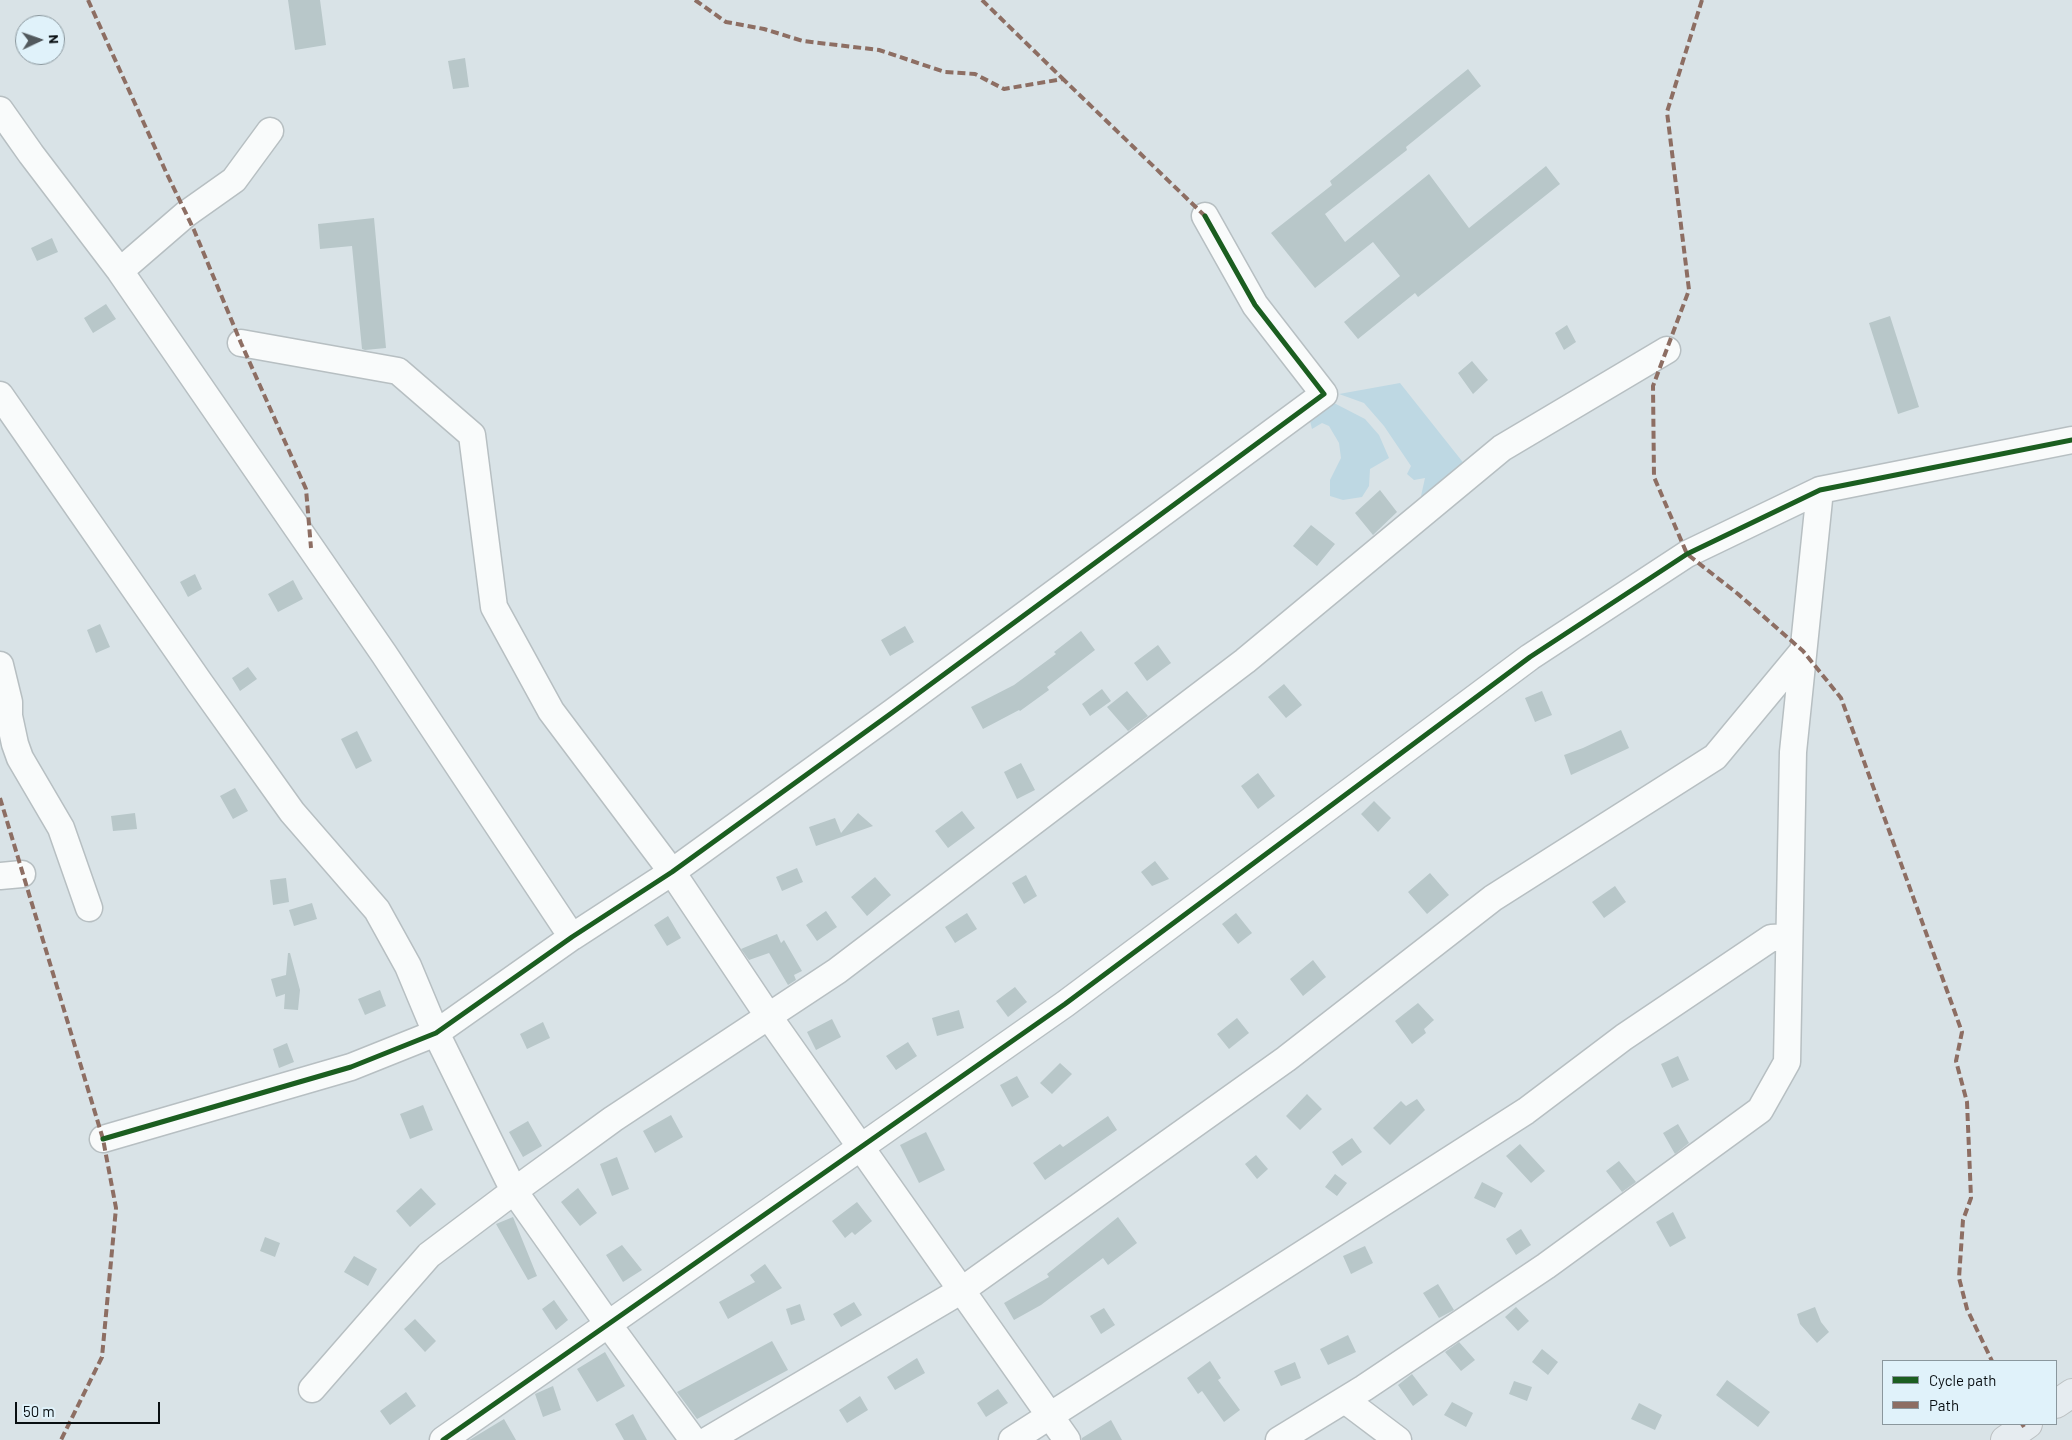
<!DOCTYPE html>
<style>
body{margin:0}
#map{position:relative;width:2072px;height:1440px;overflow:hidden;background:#d9e3e7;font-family:Barlow,sans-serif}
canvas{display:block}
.legend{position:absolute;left:1882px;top:1360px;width:175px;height:65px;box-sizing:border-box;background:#e0f2fa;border:1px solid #8a979d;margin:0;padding:6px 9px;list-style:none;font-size:15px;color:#090f12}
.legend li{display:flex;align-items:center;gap:10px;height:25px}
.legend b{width:25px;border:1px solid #8a979d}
.north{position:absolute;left:15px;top:15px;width:50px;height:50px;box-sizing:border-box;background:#e0f2fa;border:1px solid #8a979d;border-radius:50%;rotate:87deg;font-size:14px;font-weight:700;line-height:20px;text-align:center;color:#090f12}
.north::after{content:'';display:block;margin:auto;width:18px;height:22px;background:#52595d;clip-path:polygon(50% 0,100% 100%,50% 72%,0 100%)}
.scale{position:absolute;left:15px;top:1402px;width:145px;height:22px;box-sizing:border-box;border:2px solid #090f12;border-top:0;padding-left:6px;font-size:15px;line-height:18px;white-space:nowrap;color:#090f12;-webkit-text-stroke:4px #e0f2fa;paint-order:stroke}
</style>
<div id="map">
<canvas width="2072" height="1440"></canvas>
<ul class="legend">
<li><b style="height:6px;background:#1b5e20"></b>Cycle path</li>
<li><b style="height:6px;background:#8d6e63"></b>Path</li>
</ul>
<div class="north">N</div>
<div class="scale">50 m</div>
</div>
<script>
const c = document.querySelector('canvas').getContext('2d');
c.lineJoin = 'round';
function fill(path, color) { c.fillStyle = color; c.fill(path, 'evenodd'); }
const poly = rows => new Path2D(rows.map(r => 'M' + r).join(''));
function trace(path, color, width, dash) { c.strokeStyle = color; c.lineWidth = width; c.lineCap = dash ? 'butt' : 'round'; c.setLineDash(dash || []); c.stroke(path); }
fill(poly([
 [1400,383,1477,480,1447,511,1433,513,1419,505,1425,478,1414,480,1407,474,1411,466,1384,426,1364,403,1339,394],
 [1334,403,1365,419,1379,435,1389,458,1370,469,1369,486,1362,497,1343,500,1330,496,1330,480,1341,458,1339,443,1329,426,1322,423,1312,429,1310,421,1325,404]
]), '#bed8e3');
fill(poly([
 [288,0,320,0,326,45,295,50],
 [465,58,469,87,453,89,448,61],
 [1468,69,1481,86,1406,147,1407,150,1325,214,1345,242,1429,174,1469,228,1546,166,1560,184,1418,297,1415,293,1358,339,1344,322,1400,276,1373,242,1315,288,1271,233,1332,185,1330,181],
 [374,218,386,348,365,350,362,349,352,246,320,249,318,224],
 [52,238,58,252,37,261,31,248],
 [106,304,116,319,93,333,84,318],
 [1890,316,1919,407,1898,414,1869,323],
 [1567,325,1576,342,1564,350,1555,333],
 [1472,361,1488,380,1473,394,1458,373],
 [1380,490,1397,512,1373,535,1355,513],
 [1311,525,1335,544,1317,566,1293,546],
 [195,574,202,589,188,597,180,582],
 [293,580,303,599,278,612,268,594],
 [100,624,110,647,96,653,87,630],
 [905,626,914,642,890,656,881,640],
 [1081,631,1095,650,1047,687,1049,690,1020,711,1019,710,983,729,971,707,1014,685,1056,654,1054,652],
 [1158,645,1171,663,1147,681,1134,663],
 [248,667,257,679,240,691,232,678],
 [1284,684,1302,705,1286,718,1268,697],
 [1102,689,1111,701,1090,716,1082,704],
 [1127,691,1148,716,1128,731,1107,707],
 [1542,691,1552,715,1535,722,1525,698],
 [1621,730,1629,748,1571,775,1564,755,1583,748],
 [357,731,372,761,356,769,341,739],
 [1021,763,1035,790,1017,799,1004,772],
 [1258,773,1275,796,1258,809,1241,786],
 [235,788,248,811,233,819,220,796],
 [1374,801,1391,818,1378,832,1361,814],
 [962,811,975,828,948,848,935,831],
 [135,813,137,829,113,831,111,816],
 [858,813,873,826,816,846,809,827,835,818,841,833],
 [1155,861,1169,879,1152,886,1141,872],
 [797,868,803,882,782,891,776,877],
 [1430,873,1449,895,1427,914,1408,892],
 [1026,875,1037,896,1024,904,1012,883],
 [875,877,891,895,867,916,851,897],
 [286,878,289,902,273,905,270,880],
 [1615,886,1626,902,1604,918,1592,902],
 [312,903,317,919,294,926,289,910],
 [826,911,837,927,817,941,806,925],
 [967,913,977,929,955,943,945,927],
 [1236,913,1252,933,1238,944,1222,924],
 [668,916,681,938,667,946,654,925],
 [777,934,781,943,784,940,802,971,794,975,796,980,788,985,769,953,749,960,741,949],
 [288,953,290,953,300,990,298,1010,284,1009,285,994,276,997,271,979,286,975],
 [1313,960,1326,977,1303,996,1290,979],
 [1015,987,1027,1002,1008,1017,996,1001],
 [380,990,386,1006,365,1015,358,999],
 [1418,1003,1434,1020,1424,1029,1426,1033,1412,1044,1395,1021],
 [959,1010,964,1028,937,1036,932,1018],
 [1237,1018,1249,1033,1229,1049,1217,1034],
 [832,1019,841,1037,816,1050,807,1032],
 [543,1022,550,1038,527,1049,520,1034],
 [908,1042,917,1056,896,1070,886,1056],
 [287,1043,294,1062,279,1068,273,1049],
 [1678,1056,1689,1080,1672,1088,1661,1064],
 [1060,1063,1072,1074,1052,1094,1040,1083],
 [1017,1076,1029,1097,1012,1107,1000,1085],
 [1307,1094,1322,1109,1300,1130,1286,1116],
 [1417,1099,1425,1110,1390,1145,1373,1128,1401,1101,1406,1106],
 [423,1105,433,1130,410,1139,400,1114],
 [671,1115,683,1137,655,1153,643,1131],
 [1108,1116,1117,1130,1045,1180,1033,1163,1060,1144,1063,1147],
 [528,1121,542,1146,523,1157,509,1132],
 [1678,1124,1689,1143,1675,1154,1663,1133],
 [926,1132,945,1170,919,1183,900,1145],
 [1352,1138,1362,1152,1342,1166,1332,1152],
 [1520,1144,1545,1171,1531,1183,1506,1156],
 [1256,1155,1268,1169,1257,1179,1245,1164],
 [617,1157,629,1189,612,1196,600,1164],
 [1619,1161,1636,1182,1622,1192,1606,1171],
 [1335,1174,1347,1183,1337,1196,1325,1187],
 [1482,1182,1503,1193,1495,1208,1474,1198],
 [421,1188,436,1204,410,1227,396,1211],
 [578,1188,597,1213,580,1226,561,1202],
 [857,1202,872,1221,855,1235,852,1232,845,1238,832,1221],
 [1673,1212,1686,1238,1670,1247,1656,1222],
 [513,1217,537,1276,528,1280,496,1224],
 [1118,1217,1137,1243,1108,1265,1103,1258,1041,1305,1014,1320,1004,1303,1049,1277,1047,1274],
 [1521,1229,1531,1245,1516,1255,1506,1239],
 [265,1237,280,1243,275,1257,260,1251],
 [622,1245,642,1270,623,1282,606,1255],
 [1365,1246,1373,1263,1351,1274,1343,1256],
 [354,1256,377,1269,368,1286,344,1272],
 [765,1264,782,1288,728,1319,719,1302,755,1282,750,1275],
 [1438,1284,1454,1310,1439,1318,1423,1293],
 [554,1300,568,1320,556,1330,542,1309],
 [854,1302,862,1315,841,1327,833,1314],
 [800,1304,805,1320,791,1325,786,1309],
 [1516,1307,1529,1321,1518,1331,1505,1317],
 [1815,1307,1821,1322,1829,1332,1817,1343,1800,1324,1797,1314],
 [1104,1308,1115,1325,1101,1334,1090,1316],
 [415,1319,436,1341,425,1352,404,1329],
 [1348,1335,1356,1352,1328,1365,1320,1349],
 [772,1341,788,1370,697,1419,677,1392],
 [1459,1342,1475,1360,1461,1371,1445,1352],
 [1542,1349,1558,1362,1548,1375,1532,1362],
 [605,1352,625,1386,597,1402,577,1369],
 [917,1358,925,1373,895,1390,887,1377],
 [1210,1361,1221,1378,1218,1380,1240,1410,1224,1422,1202,1391,1198,1394,1187,1378],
 [1295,1362,1301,1378,1281,1386,1274,1371],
 [1412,1374,1428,1395,1413,1406,1398,1385],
 [1727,1380,1770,1412,1758,1427,1716,1395],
 [1514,1381,1532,1387,1527,1401,1509,1394],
 [553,1386,561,1410,543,1417,535,1394],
 [998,1389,1008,1403,986,1417,977,1403],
 [406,1392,416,1406,390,1425,380,1411],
 [860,1396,868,1410,847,1423,839,1410],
 [1452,1402,1473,1413,1466,1427,1444,1415],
 [1639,1403,1662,1415,1655,1430,1631,1419],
 [633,1414,647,1440,624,1440,615,1424],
 [504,1419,516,1440,469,1440,471,1439],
 [1111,1420,1122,1440,1082,1440,1082,1438]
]), '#b8c7c9');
const minor = poly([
 [0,110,31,154,120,271,384,654,572,937],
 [120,271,186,214,234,180,270,131],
 [241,343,398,371,472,435,494,607,551,711,672,872,769,1017,1067,1440],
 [0,395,200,683,292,812,377,910,408,966,436,1033,514,1191,608,1324,693,1440],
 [0,665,9,702,9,716,15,744,20,758,61,828,89,908],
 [0,876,22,874],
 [103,1139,351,1067,436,1033,572,937,672,872,893,712,1324,394,1255,305,1205,216],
 [312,1389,429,1255,514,1191,613,1119,837,971,1245,661,1502,448,1667,350],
 [1345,1400,1398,1440],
 [443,1440,1065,1004,1530,657,1687,554,1820,490,2072,440],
 [708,1440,962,1290,1286,1059,1493,898,1715,757,1803,651],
 [1012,1440,1526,1111,1624,1037,1771,938,1789,937],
 [1279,1440,1364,1388,1546,1266,1760,1110,1787,1062,1793,752,1820,490]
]);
const highway = poly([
 [2056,1404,2072,1393],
 [2005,1440,2028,1424]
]);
trace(minor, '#b7bfc2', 29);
trace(highway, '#bcc0c2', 30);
trace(minor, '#f9fbfb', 26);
trace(highway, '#e6ecf0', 28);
trace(poly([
 [88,0,166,172,194,230,241,343,306,489,311,548],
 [695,0,726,22,764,29,803,41,879,50,945,72,975,74,1004,89,1063,79,1205,216],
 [982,0,1063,79],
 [1702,0,1667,112,1689,290,1653,386,1654,477,1687,554,1738,594,1803,651,1841,698,1962,1032,1956,1061,1967,1102,1971,1198,1963,1220,1959,1278,1967,1309,1992,1361],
 [0,798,103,1139,116,1208,102,1357,61,1440],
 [2022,1424,2024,1427]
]), '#8d6e63', 4, [8, 4]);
trace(poly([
 [103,1139,351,1067,436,1033,572,937,672,872,893,712,1324,394,1255,305,1205,216],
 [443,1440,1065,1004,1530,657,1687,554,1820,490,2072,440]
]), '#1b5e20', 5);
</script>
